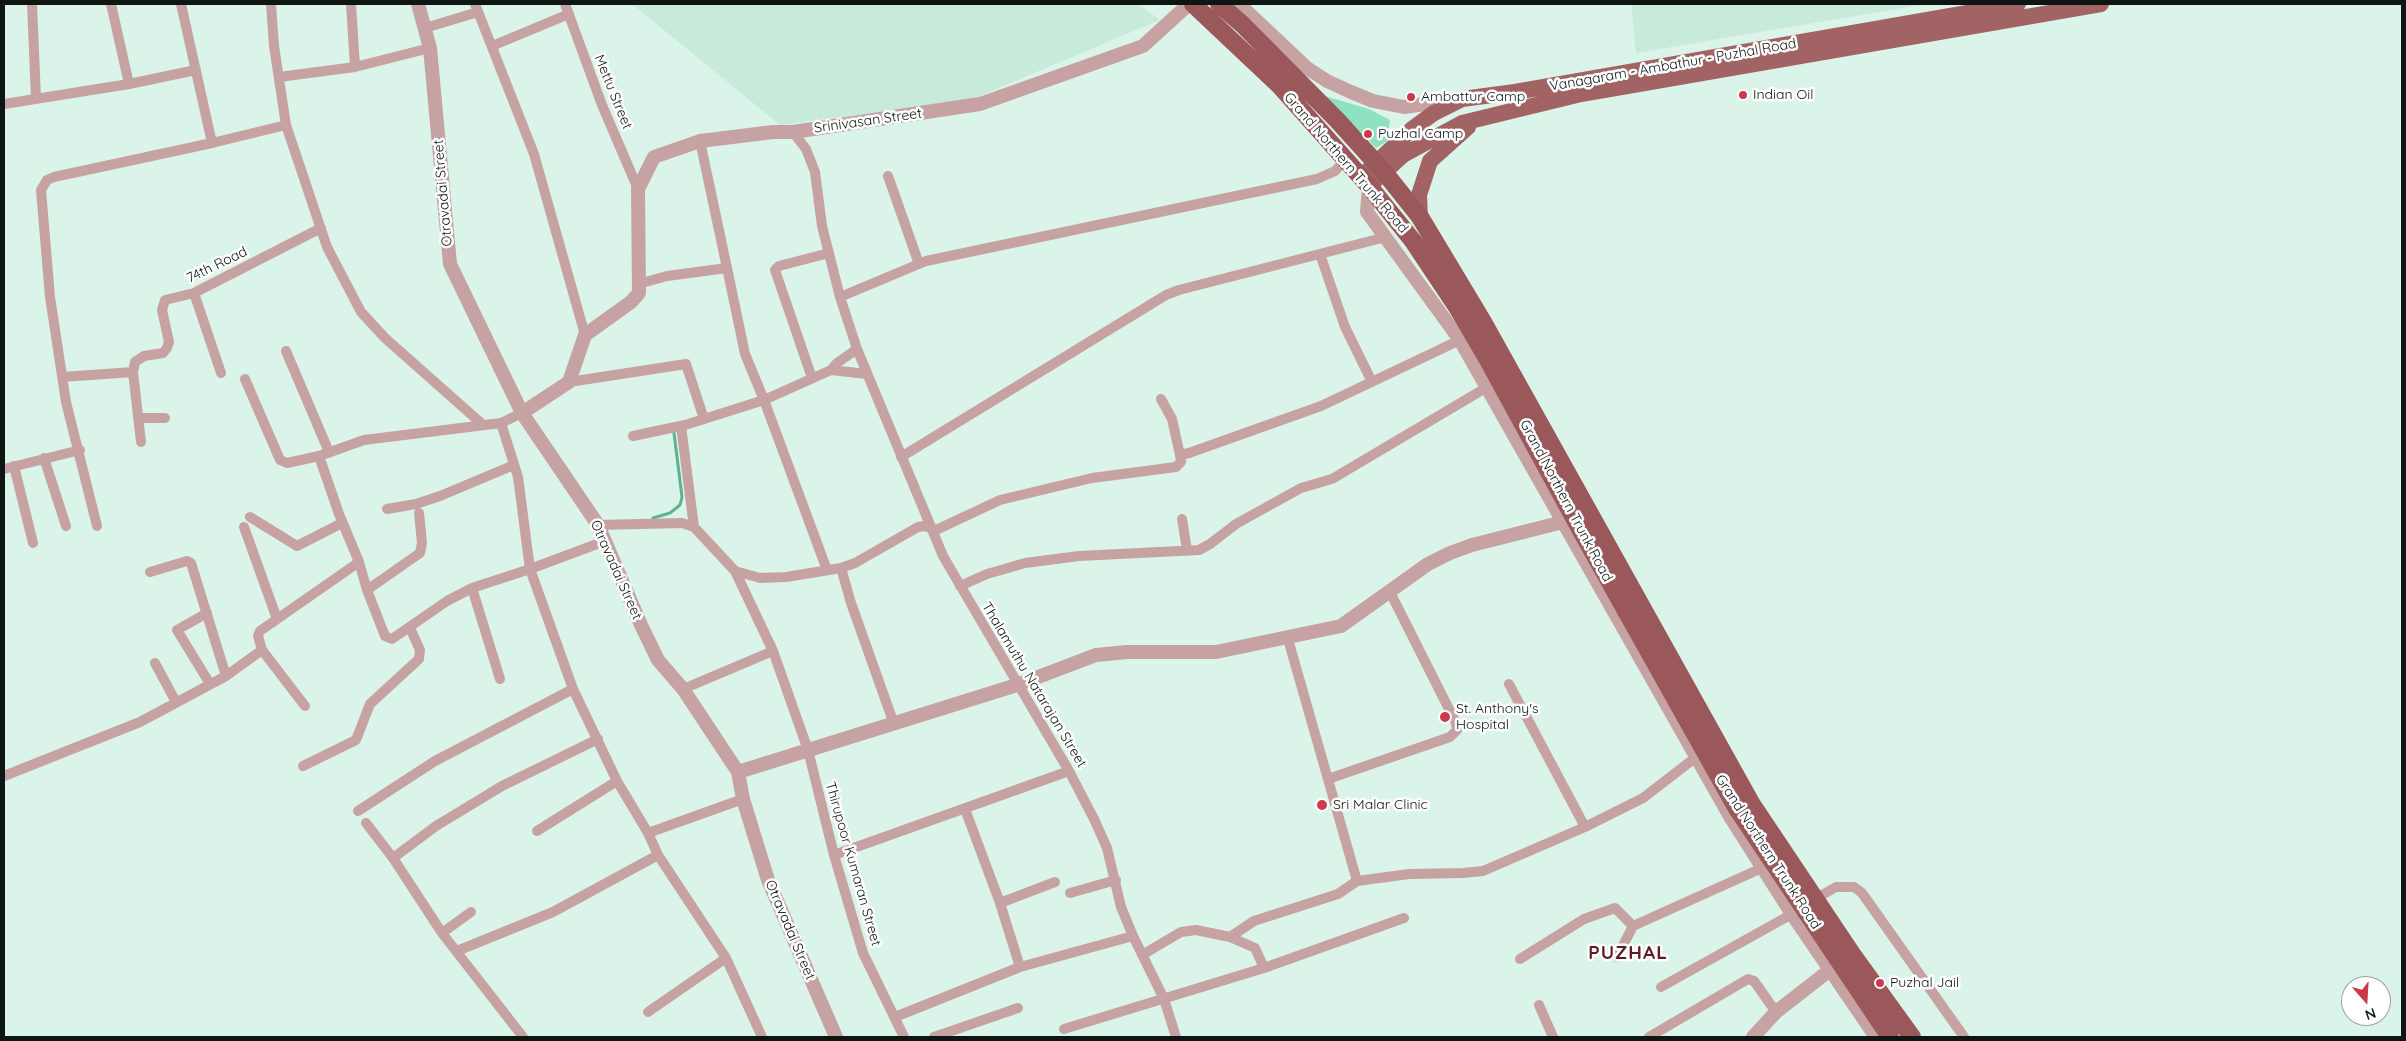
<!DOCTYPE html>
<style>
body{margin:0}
#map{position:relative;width:2406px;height:1041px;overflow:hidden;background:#dbf4e9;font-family:Quicksand,sans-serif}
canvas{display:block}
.frame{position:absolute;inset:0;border:5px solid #0d1612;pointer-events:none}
.north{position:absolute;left:2341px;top:976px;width:50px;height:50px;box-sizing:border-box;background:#fff;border:1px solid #9ea2a0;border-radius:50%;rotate:161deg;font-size:14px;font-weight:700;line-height:20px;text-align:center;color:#0d1612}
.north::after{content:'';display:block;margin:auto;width:18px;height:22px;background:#cb3a4c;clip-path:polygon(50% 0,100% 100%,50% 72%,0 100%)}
</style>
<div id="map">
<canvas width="2406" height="1041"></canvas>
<div class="frame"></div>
<div class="north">N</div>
</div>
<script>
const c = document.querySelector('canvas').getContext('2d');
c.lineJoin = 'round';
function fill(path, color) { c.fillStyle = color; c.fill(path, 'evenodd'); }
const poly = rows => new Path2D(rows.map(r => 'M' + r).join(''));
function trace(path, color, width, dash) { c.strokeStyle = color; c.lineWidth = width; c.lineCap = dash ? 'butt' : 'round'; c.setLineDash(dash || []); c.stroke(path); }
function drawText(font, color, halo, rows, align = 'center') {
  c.font = font + ' Quicksand,sans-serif'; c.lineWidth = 5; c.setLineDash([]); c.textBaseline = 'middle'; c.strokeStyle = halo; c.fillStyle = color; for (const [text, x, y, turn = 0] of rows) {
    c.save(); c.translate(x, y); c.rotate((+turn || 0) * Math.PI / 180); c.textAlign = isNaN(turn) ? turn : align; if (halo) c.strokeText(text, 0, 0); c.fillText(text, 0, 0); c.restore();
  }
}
fill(poly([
 [632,4,1138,4,1160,20,968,101,780,125],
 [1631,4,1927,4,1636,53]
]), '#c8eadb');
fill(poly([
 [1325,96,1369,109,1390,120,1387,141,1376,148]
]), '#8ee2c0');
trace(poly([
 [653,518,670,513,680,505,682,497,674,433]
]), '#5db292', 3);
trace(poly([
 [32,4,36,98],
 [111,4,129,84,196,70],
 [181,4,212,143,286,125,274,46,271,4],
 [351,4,355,67],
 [475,4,534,154,585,335],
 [565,4,602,105,638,189],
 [425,28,478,12],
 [492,46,569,14],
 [279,77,355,67,430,48],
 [4,104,129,84],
 [286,125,327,247,361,312,385,338,482,424],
 [793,132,806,149,815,172,822,226,840,297],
 [700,141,727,268],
 [888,176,919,264],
 [1320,254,1345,327,1372,382],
 [638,284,667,276,727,268,745,354,764,400,827,570],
 [194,293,221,373],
 [286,351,329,452],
 [831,370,837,363,857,349],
 [62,377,133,372],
 [812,378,775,270,779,266,829,253],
 [245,379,280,460,287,463,319,456],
 [569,382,686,364,704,419],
 [1161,399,1172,419,1180,455,1189,453,1321,406,1460,340],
 [138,418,165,418],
 [501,423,518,477,530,569,605,541],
 [681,426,694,527],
 [633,436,685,425,764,400,831,370,867,374],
 [141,442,133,372,135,362,144,356,163,353,167,348,169,342,162,310,165,300,194,293,321,228],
 [901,457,1166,295,1179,290,1386,237],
 [44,458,66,526],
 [14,466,33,543],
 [4,469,80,450],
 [387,509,416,504,440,496,514,465],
 [419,513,422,543,420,553,367,590,359,562,339,514,319,456,364,440,501,423,522,413],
 [250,517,297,546,342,523],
 [1182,519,1187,550],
 [598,525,682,523,694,527,735,571],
 [97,526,66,402,50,297,41,190,47,180,54,177,212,143],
 [244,527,277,619],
 [841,568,855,563,918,527,925,526,936,530,1000,500,1092,478,1176,467,1181,462,1180,455],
 [150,572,187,561,191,563,226,676],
 [960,586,987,574,1025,563,1079,556,1199,550,1210,544,1236,524,1301,488,1332,479,1489,386],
 [472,588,500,679],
 [367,590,385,636,392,639,447,601,472,588,530,569,573,689],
 [207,613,177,630,210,684],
 [1288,639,1357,881],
 [262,650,305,706],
 [773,651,735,571,760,578,786,577,841,568,851,603,894,724],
 [155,663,176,702],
 [1509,684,1585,827],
 [683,689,773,651,808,750,834,855,863,953,904,1037],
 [303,766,356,740,370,704,419,659,420,650,410,628],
 [4,776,140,722,226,676,262,650,258,636,260,631,359,562],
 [1328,779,1450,737,1457,730,1456,723,1390,592],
 [965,809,1000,903,1020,967],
 [358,811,435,761,573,689,617,781,648,833,743,799],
 [366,823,393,858,436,826,502,786,598,739],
 [537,831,617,781],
 [648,833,658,855,726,958,762,1037],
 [834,855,1069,771],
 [393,858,442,933,523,1037],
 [1070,893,1116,880],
 [1815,899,1836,887,1854,887,1862,893,1964,1037],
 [1000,903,1055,882],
 [442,933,471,912],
 [1230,937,1254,921,1338,894,1357,881,1409,874,1463,873,1483,871,1585,827,1643,798,1695,758],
 [457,951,553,912,658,855],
 [1142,955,1181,932,1196,930,1230,937,1255,948,1264,968],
 [1617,957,1633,926],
 [1520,959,1584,919,1598,914,1615,908,1633,926,1762,868],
 [1661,987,1792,914],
 [1539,1005,1553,1037],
 [648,1012,726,958],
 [895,1017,1020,967,1133,936],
 [1064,1029,1264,968,1404,918],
 [934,1037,1018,1008],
 [1176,1037,1164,999,1133,936,1121,907,1107,848,1094,819,1069,771,943,556,857,349,840,297,926,261,1317,179,1335,171,1345,160],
 [1649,1037,1748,979,1754,981,1776,1012]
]), '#c7a2a2', 10);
trace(poly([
 [418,4,430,48,450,264,522,413,598,525,641,625,658,660,683,689,738,772,743,799,768,880,836,1037],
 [1239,4,1307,68,1327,81,1351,92,1373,101,1404,107,1454,100],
 [1369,186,1367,212,1460,340,1731,818,1792,914,1876,1037],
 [522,413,569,382,585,335,631,302,639,293,638,189,654,157,700,141,773,132,793,132,980,104,1143,46,1189,4],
 [738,772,1017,685,1096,655,1127,652,1216,652,1341,626,1428,564,1450,553,1472,545,1563,522],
 [1753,1037,1776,1012,1835,966]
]), '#c7a2a2', 14);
trace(poly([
 [1361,177,1412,129,1434,113,1462,99,1515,92,2018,4],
 [1369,186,1403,155,1462,123,1581,94,2101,4],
 [1420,217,1419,195,1430,161,1468,127]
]), '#a26365', 16);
trace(poly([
 [1193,4,1280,86,1369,186,1413,241,1457,307,1488,360,1579,527,1736,807,1890,1037],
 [1219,4,1243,25,1338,121,1385,173,1420,217,1483,322,1751,803,1852,954,1912,1037]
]), '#9a585a', 18);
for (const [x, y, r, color] of [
 [1743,95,5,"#cb3a4c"],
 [1411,97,5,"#cb3a4c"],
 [1368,134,5,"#cb3a4c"],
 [1445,717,6,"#cb3a4c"],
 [1322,805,6,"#cb3a4c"],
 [1880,983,5,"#cb3a4c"]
]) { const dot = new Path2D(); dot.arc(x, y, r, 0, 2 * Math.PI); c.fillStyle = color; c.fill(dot); trace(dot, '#fff', 2); }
drawText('14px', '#0d1612', '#fff', [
 ["Vanagaram - Ambathur - Puzhal Road",1673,65,-10],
 ["Mettu Street",613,92,68],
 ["Srinivasan Street",868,121,-8],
 ["Grand Northern Trunk Road",1346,163,49],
 ["Otravadai Street",443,193,-95],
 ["74th Road",217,265,-26],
 ["Grand Northern Trunk Road",1566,501,62],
 ["Otravadai Street",616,570,66],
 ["Thalamuthu Natarajan Street",1034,685,59],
 ["Grand Northern Trunk Road",1768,852,57],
 ["Thirupoor Kumaran Street",853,864,74],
 ["Otravadai Street",790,930,67]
]);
drawText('14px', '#0d1612', '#fff', [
 ["Indian Oil",1753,95],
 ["Ambattur Camp",1421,97],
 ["Puzhal Camp",1378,134],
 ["St. Anthony's",1456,709],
 ["Hospital",1456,725],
 ["Sri Malar Clinic",1333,805],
 ["Puzhal Jail",1890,983]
], 'left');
c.letterSpacing = '1px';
drawText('bold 19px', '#5f1a22', '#fff', [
 ["PUZHAL",1628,953]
]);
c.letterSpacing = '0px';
</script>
